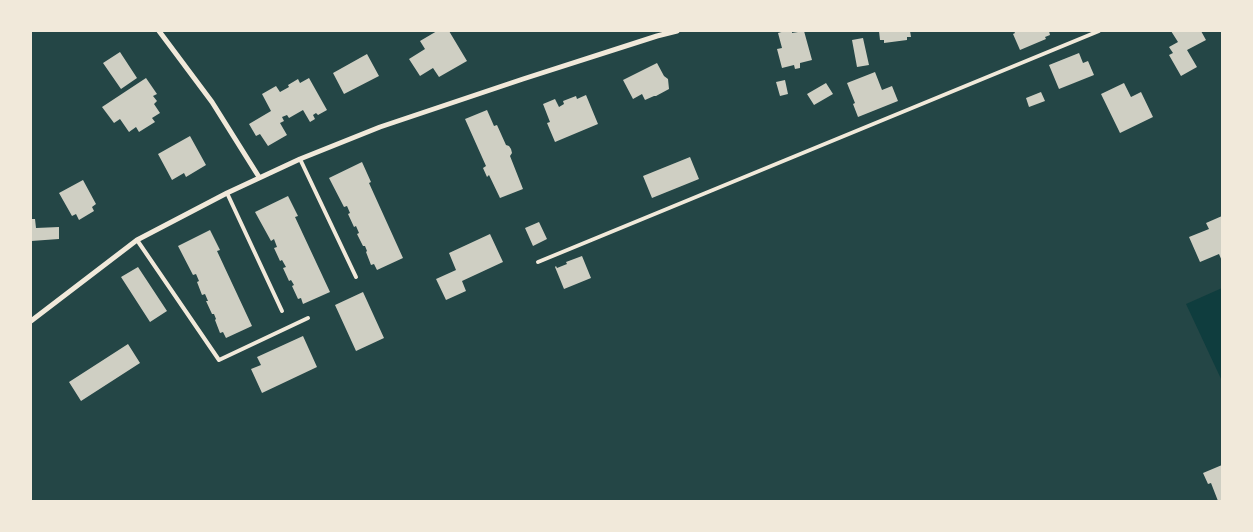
<!DOCTYPE html>
<style>
body{margin:0}
#map{position:relative;width:1253px;height:532px;overflow:hidden;background:#0f3d3e;font-family:"Roboto Condensed",sans-serif}
canvas{display:block}
.frame{position:absolute;inset:0;border:32px solid #f1e9da;pointer-events:none}
</style>
<div id="map">
<canvas width="1253" height="532"></canvas>
<div class="frame"></div>
</div>
<script>
const c = document.querySelector('canvas').getContext('2d');
c.lineJoin = 'round';
function fill(path, color) { c.fillStyle = color; c.fill(path, 'evenodd'); }
const poly = rows => new Path2D(rows.map(r => 'M' + r).join(''));
function trace(path, color, width, dash) { c.strokeStyle = color; c.lineWidth = width; c.lineCap = dash ? 'butt' : 'round'; c.setLineDash(dash || []); c.stroke(path); }
fill(poly([
 [31,31,1222,31,1222,288,1186,304,1222,381,1222,501,31,501]
]), '#244646');
fill(poly([
 [437,31,449,31,467,61,439,77,433,68,420,76,409,59,425,49,420,41],
 [785,31,792,31,792,33,804,31,812,60,800,63,800,68,795,69,794,65,782,68,777,49,782,48,778,33],
 [879,31,910,31,911,37,907,37,907,40,884,43,884,40,880,40],
 [1014,31,1049,31,1050,35,1045,37,1046,39,1020,50,1013,34,1015,33],
 [1171,31,1201,31,1206,40,1187,50,1197,67,1181,76,1169,55,1173,53,1169,47,1178,42],
 [863,38,869,65,857,67,852,40],
 [120,52,137,78,121,89,103,63],
 [1079,53,1083,63,1088,61,1094,75,1059,89,1049,65],
 [367,54,379,76,344,94,333,73],
 [657,63,664,76,668,79,669,89,656,96,654,96,645,100,642,94,633,99,623,80],
 [875,72,882,90,892,86,898,101,858,117,853,104,855,103,847,83],
 [146,78,157,94,153,96,157,101,154,104,160,113,152,118,155,122,139,132,136,127,129,132,120,119,114,123,102,107],
 [309,78,327,110,318,115,316,113,313,115,315,119,310,122,303,110,289,118,287,115,282,117,284,121,280,123,287,135,268,146,260,134,256,136,249,124,271,111,262,94,276,86,280,92,289,87,288,85,298,79,300,83],
 [785,80,788,94,780,96,776,82],
 [826,83,833,94,814,105,807,94],
 [1124,83,1131,97,1141,92,1153,117,1120,133,1101,94],
 [1041,92,1045,101,1029,107,1026,98],
 [586,95,598,124,555,142,547,123,550,122,543,104,555,99,559,107,564,104,563,101,576,96,577,99],
 [487,110,494,126,497,125,506,145,509,146,511,149,512,153,510,156,523,189,500,198,489,175,487,177,483,168,486,166,465,119],
 [190,136,206,165,186,177,184,173,172,180,158,154],
 [690,157,699,179,652,198,643,176],
 [362,162,371,182,369,183,403,258,377,270,374,264,371,265,366,252,367,251,365,246,363,246,357,234,359,233,356,226,354,227,348,214,350,213,347,206,344,207,329,178],
 [83,180,96,204,92,207,94,211,79,220,76,214,72,216,59,193],
 [288,196,298,216,295,217,330,292,303,304,301,298,298,299,292,286,294,285,291,280,289,281,283,268,286,267,282,260,280,261,274,248,277,247,274,239,271,241,255,212],
 [1222,216,1222,261,1219,254,1200,262,1189,237,1209,229,1206,223],
 [31,219,35,219,36,228,59,227,59,239,31,241],
 [539,222,547,239,533,246,525,228],
 [210,230,220,250,217,251,252,326,226,338,223,332,220,333,215,320,216,319,214,314,212,314,206,301,208,301,205,294,202,295,197,282,199,281,196,274,193,275,178,246],
 [490,234,503,262,462,281,466,291,446,300,436,279,456,270,449,253],
 [582,256,591,278,564,289,555,267,556,266,557,268,567,264,566,262],
 [138,267,167,311,150,322,121,277],
 [363,292,384,338,356,351,335,305],
 [303,336,317,367,262,393,251,369,261,365,257,357],
 [128,344,140,363,81,401,69,382],
 [1222,465,1222,501,1218,501,1211,483,1208,484,1203,473]
]), '#cfcfc3');
trace(poly([
 [300,159,356,277],
 [227,193,282,311],
 [137,240,219,360,308,318],
 [538,262,1099,31]
]), '#f1e9da', 4);
trace(poly([
 [159,31,212,102,259,177],
 [31,321,137,240,227,193,300,159,380,127,523,79,657,36,677,31]
]), '#f1e9da', 5);
</script>
